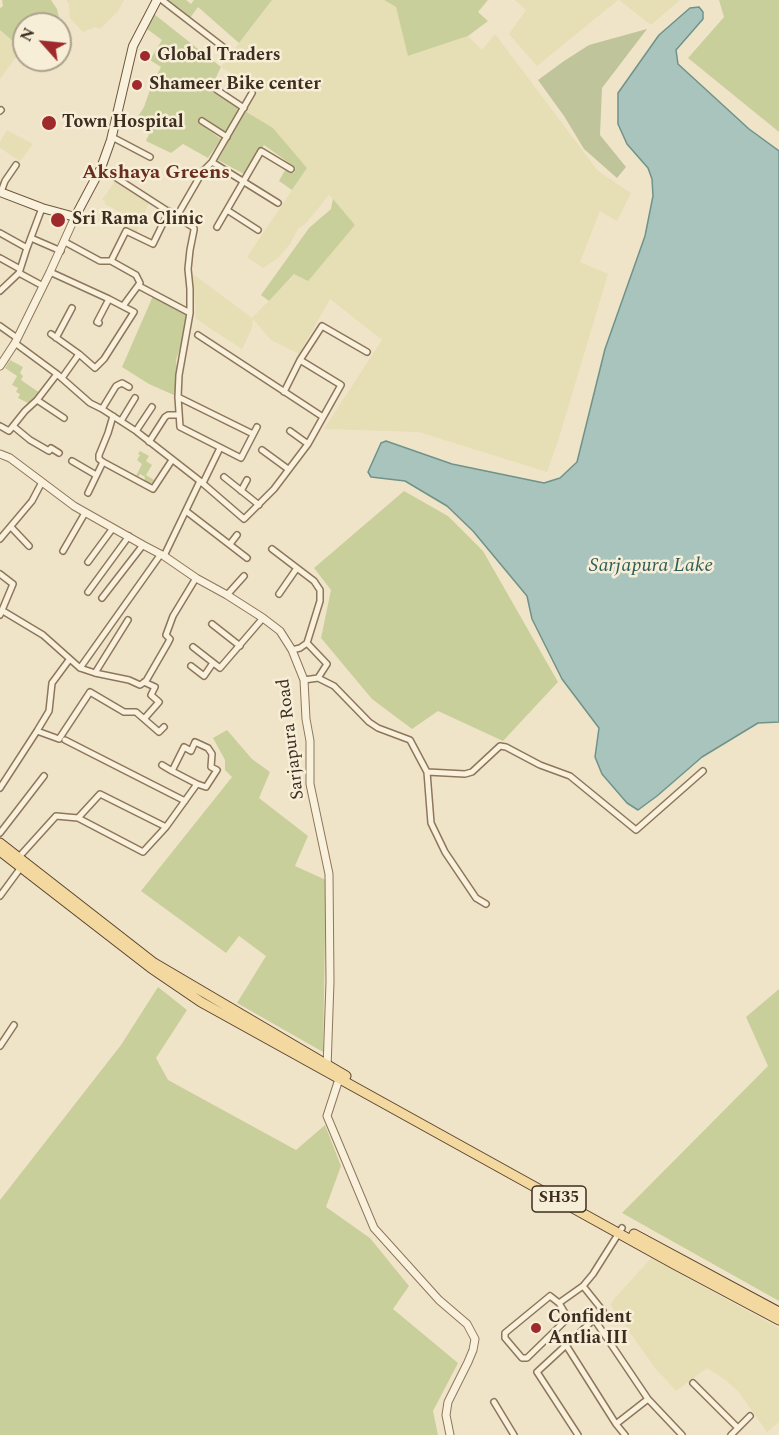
<!DOCTYPE html>
<style>
body{margin:0}
#map{position:relative;width:779px;height:1435px;overflow:hidden;background:#f0e4c8;font-family:Spectral,serif}
canvas{display:block}
.north{position:absolute;left:12px;top:12px;width:60px;height:60px;box-sizing:border-box;background:#f7eed8;border:2px solid #ada18e;border-radius:50%;rotate:297deg;font-size:16px;font-weight:700;line-height:24px;text-align:center;color:#3d2e20}
.north::after{content:'';display:block;margin:auto;width:21px;height:27px;background:#9e2a2b;clip-path:polygon(50% 0,100% 100%,50% 72%,0 100%)}
</style>
<div id="map">
<canvas width="779" height="1435"></canvas>
<div class="north">N</div>
</div>
<script>
const c = document.querySelector('canvas').getContext('2d');
c.lineJoin = 'round';
function fill(path, color) { c.fillStyle = color; c.fill(path, 'evenodd'); }
const poly = rows => new Path2D(rows.map(r => 'M' + r).join(''));
function trace(path, color, width, dash) { c.strokeStyle = color; c.lineWidth = width; c.lineCap = dash ? 'butt' : 'round'; c.setLineDash(dash || []); c.stroke(path); }
function drawText(font, color, halo, rows, align = 'center') {
  c.font = font + ' Spectral,serif'; c.lineWidth = 5; c.setLineDash([]); c.textBaseline = 'middle'; c.strokeStyle = halo; c.fillStyle = color; for (const [text, x, y, turn = 0] of rows) {
    c.save(); c.translate(x, y); c.rotate((+turn || 0) * Math.PI / 180); c.textAlign = isNaN(turn) ? turn : align; if (halo) c.strokeText(text, 0, 0); c.fillText(text, 0, 0); c.restore();
  }
}
fill(poly([
 [66,0,124,0,118,11,100,29,95,27,83,32,70,18,69,4],
 [272,0,384,0,396,7,409,56,468,36,482,50,495,34,598,171,631,193,617,221,600,211,580,262,608,274,558,441,547,472,419,432,324,429,382,340,330,299,299,354,271,340,253,319,252,328,242,349,196,319,193,274,252,318,295,274,355,225,329,195,308,221,298,229,290,244,278,258,263,268,247,257,307,168,273,128,245,111,257,89,221,67],
 [515,0,618,0,537,66,509,34,526,10],
 [619,0,680,0,651,25],
 [0,30,22,49,0,79],
 [7,130,33,144,20,161,0,148,0,142],
 [115,181,149,202,136,234,130,230,128,226,127,216,105,204,105,201,102,200],
 [651,1258,779,1328,779,1422,767,1432,738,1391,724,1379,707,1368,676,1391,655,1368,612,1307,611,1304,614,1299]
]), '#e6deb5');
fill(poly([
 [2,0,51,0,57,9,61,26,60,27,60,24,24,24,24,49,22,49,0,30,0,8,3,6],
 [166,0,186,0,191,4,194,0,272,0,239,43,198,7,190,18],
 [384,0,488,0,478,12,488,21,468,36,408,56,396,7],
 [719,0,779,0,779,132,688,58,724,17],
 [154,14,221,67,210,90,240,109,226,133,200,118,198,122,221,139,208,158,183,144,171,153,146,141,151,130,136,120,144,107,152,84,161,67,150,60,162,40,147,29],
 [245,111,273,128,307,168,292,190,279,181,285,170,294,173,296,168,264,145,244,174,218,160],
 [333,199,355,225,308,281,294,274,269,301,261,295,309,228,331,209],
 [153,296,185,314,186,318,185,333,176,360,177,370,175,389,176,396,149,384,122,367],
 [10,360,23,367,20,373,23,376,21,380,40,393,34,402,28,405,28,403,18,398,20,394,16,392,18,388,12,385,17,376,5,368],
 [140,451,149,456,146,461,152,465,146,475,154,480,151,484,144,481,145,477,140,474,138,477,136,476,142,464,137,460,140,455,138,454],
 [404,491,448,516,483,551,558,682,503,741,438,711,412,729,372,699,321,638,331,590,314,568],
 [227,730,252,759,270,772,259,798,308,836,295,866,326,880,323,1052,237,1003,266,956,239,936,226,953,141,891,232,777,225,770,225,760,213,738],
 [158,987,187,1010,156,1058,168,1080,296,1150,325,1125,341,1166,326,1207,370,1238,409,1286,393,1309,458,1363,433,1411,438,1435,0,1435,0,1200,121,1045],
 [779,989,779,1301,622,1213,768,1066,746,1017]
]), '#c9cf9b');
fill(poly([
 [647,29,602,88,600,135,626,167,617,178,584,149,564,116,538,80,564,61,589,45]
]), '#bfc49a');
const water = poly([
 [699,7,703,12,703,19,676,50,678,64,749,129,779,151,779,722,758,723,702,757,657,796,638,810,627,803,602,774,595,757,599,728,562,679,532,619,527,596,473,531,447,506,405,481,371,477,368,472,381,443,386,441,452,464,544,483,560,478,577,462,605,349,645,236,653,196,652,179,648,168,627,144,618,124,618,93,659,35,690,8,699,7]
]);
fill(water, '#a9c4bc');
trace(water, '#6f938a', 1.5);
const minor = poly([
 [162,0,223,47],
 [217,90,244,108],
 [0,111,1,110],
 [202,121,227,137],
 [112,137,150,157],
 [212,162,278,203],
 [101,168,194,228,194,230,190,250,188,269,190,289,190,313,179,375,178,397,180,427,241,458,257,427],
 [1,192,5,181,16,165],
 [227,210,258,230],
 [177,216,203,171,212,162,252,93],
 [217,227,261,151,291,169],
 [0,233,27,248],
 [31,238,61,251],
 [65,242,100,261,111,261,136,275,140,283,123,306],
 [0,258,20,269],
 [111,261,126,231,153,244,169,211],
 [50,272,109,299,134,312,104,359,95,368,79,354,51,334],
 [19,273,43,286],
 [139,286,190,313],
 [0,291,19,273,27,248,42,208],
 [99,323,97,322,109,299],
 [0,326,17,338],
 [198,335,323,417],
 [56,338,72,308],
 [15,343,57,374,90,403,102,409,136,431,200,481,244,519,274,489,308,444,341,385,300,360],
 [62,378,79,354],
 [284,392,300,360,322,326,367,352],
 [178,397,253,434],
 [37,400,64,418],
 [102,409,116,386,122,383,129,387],
 [113,416,108,433,99,455,99,459,103,462,153,489,172,460],
 [121,421,135,398],
 [0,426,9,431,25,411,37,400,57,374],
 [13,426,30,440,49,451,51,448,59,453],
 [136,431,152,407],
 [290,431,308,444],
 [149,442,165,417,168,415,179,415],
 [262,450,288,469],
 [72,461,96,475],
 [224,477,259,505],
 [203,483,220,448],
 [241,491,247,480],
 [88,493,103,462],
 [186,511,247,558],
 [11,527,29,546],
 [0,539,32,501,42,482],
 [230,544,237,535],
 [272,549,314,581,320,590,320,601,307,643,300,648,292,650],
 [63,551,85,513],
 [164,556,200,481],
 [88,562,113,528],
 [0,574,13,584,0,615],
 [88,592,129,536],
 [279,594,297,568],
 [227,595,244,576],
 [102,598,143,545],
 [3,611,43,635,80,668,95,673,129,680,140,685,146,681,168,643,170,639,166,635,173,616,196,578],
 [212,624,240,646],
 [307,643,327,664,318,678],
 [193,647,220,668,263,618],
 [191,666,204,676,213,663],
 [80,668,161,554],
 [95,673,128,620],
 [304,680,318,678,334,686,369,722,378,728,410,740,427,772,465,774,472,772,500,746,506,747,540,765,570,776,636,830,703,771],
 [144,682,155,687,151,695,159,702,144,719],
 [37,731,59,739,90,692,124,712,136,712,159,732,164,727],
 [65,740,185,801],
 [162,765,172,771,197,784,206,787,217,770,211,767,212,754,208,748,195,742,191,751,184,747,172,771],
 [427,772,431,823,445,852,476,898,486,904],
 [0,788,37,731,49,711,52,683,69,660],
 [78,818,100,794,166,827],
 [0,833,44,776],
 [19,857,56,816,78,818,143,852,166,827,197,784],
 [0,896,22,866],
 [0,1046,14,1025],
 [550,1296,559,1303,568,1318,527,1358,522,1358,505,1338,505,1333,550,1296],
 [559,1303,583,1286,593,1274,622,1228],
 [594,1319,648,1399,682,1435],
 [566,1345,616,1424,625,1435],
 [693,1383,738,1428],
 [494,1402,514,1435],
 [616,1424,648,1399],
 [578,1435,537,1372,603,1311,583,1286],
 [731,1435,750,1416]
]);
const tertiary = poly([
 [0,366,15,343,50,272,75,217],
 [0,454,10,458,74,506,143,545,164,556,196,578,227,595,263,618,280,631,292,650,304,680,306,719,310,741,310,784,329,874,330,982,327,1068],
 [340,1076,327,1116,374,1228,439,1300,467,1324,475,1339,473,1350,468,1362,448,1402,446,1415,450,1435]
]);
const secondary = poly([
 [0,192,42,208,75,217,101,168,111,140,133,46,157,0]
]);
const primary = poly([
 [0,843,154,963,346,1076],
 [0,851,151,968,201,1002,674,1264,779,1320],
 [634,1234,779,1312]
]);
trace(minor, '#8d765c', 8);
trace(tertiary, '#8d765c', 9);
trace(secondary, '#6f573f', 10);
trace(primary, '#5b4430', 11);
trace(minor, '#faf1dc', 5);
trace(tertiary, '#faf1dc', 7);
trace(secondary, '#faf1dc', 8);
trace(primary, '#f3d9a0', 9);
for (const [x, y, r, color] of [
 [145,56,6,"#9e2a2b"],
 [137,85,6,"#9e2a2b"],
 [49,123,8,"#9e2a2b"],
 [58,220,8,"#9e2a2b"],
 [536,1328,6,"#9e2a2b"]
]) { const dot = new Path2D(); dot.arc(x, y, r, 0, 2 * Math.PI); c.fillStyle = color; c.fill(dot); trace(dot, '#f7eed8', 2); }
for (const [x, y, w] of [
 [559,1199,54]
]) { const box = new Path2D(); box.roundRect(x - w / 2, y - 13, w, 26, 4.5); c.fillStyle = '#f7eed8'; c.fill(box); trace(box, '#3d2e20', 1.5); }
drawText('bold 16px', '#3d2e20', null, [
 ["SH35",559,1199]
]);
drawText('bold 18px', '#3d2e20', '#f7eed8', [
 ["Global Traders",157,56],
 ["Shameer Bike center",149,85],
 ["Town Hospital",62,123],
 ["Sri Rama Clinic",72,220],
 ["Confident",548,1318],
 ["Antlia III",548,1339]
], 'left');
drawText('18px', '#3d2e20', '#f7eed8', [
 ["Sarjapura Road",292,739,-97]
]);
drawText('bold 20px', '#6b2e1e', '#f7eed8', [
 ["Akshaya Greens",156,174]
]);
drawText('italic 20px', '#2f5d5a', '#f7eed8', [
 ["Sarjapura Lake",651,567]
]);
</script>
